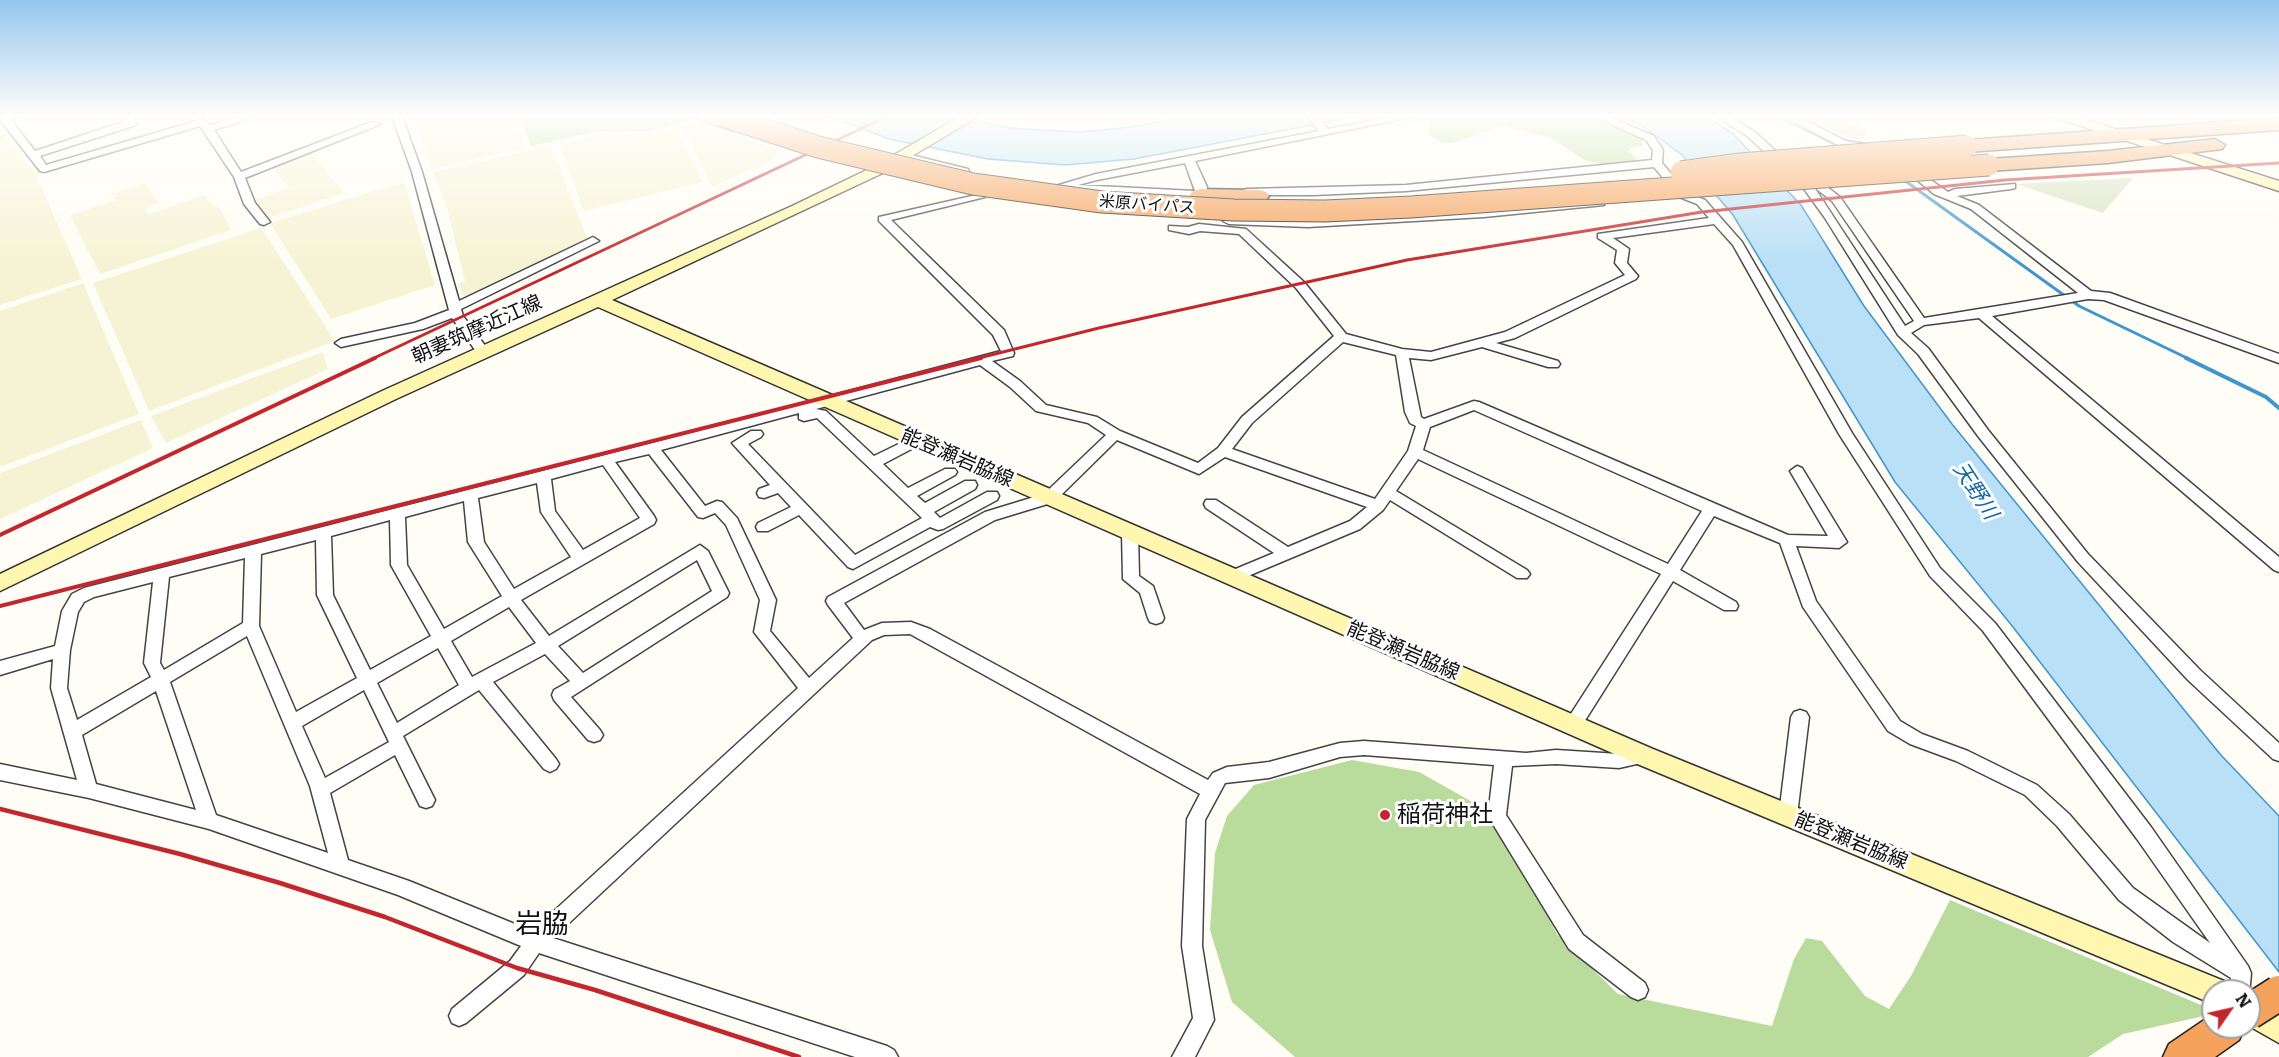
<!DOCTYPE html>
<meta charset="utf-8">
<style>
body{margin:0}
#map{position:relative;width:2279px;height:1057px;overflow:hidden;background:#fffdf5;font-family:Literata,serif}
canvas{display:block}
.north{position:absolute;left:2201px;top:979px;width:60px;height:60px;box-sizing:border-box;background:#fff;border:2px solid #a0a0a0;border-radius:50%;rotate:56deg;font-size:16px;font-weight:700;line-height:24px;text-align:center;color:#111}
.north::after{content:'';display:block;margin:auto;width:21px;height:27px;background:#c4262e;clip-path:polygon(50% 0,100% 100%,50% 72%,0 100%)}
</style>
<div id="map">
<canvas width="2279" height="1057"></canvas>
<div class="north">N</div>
</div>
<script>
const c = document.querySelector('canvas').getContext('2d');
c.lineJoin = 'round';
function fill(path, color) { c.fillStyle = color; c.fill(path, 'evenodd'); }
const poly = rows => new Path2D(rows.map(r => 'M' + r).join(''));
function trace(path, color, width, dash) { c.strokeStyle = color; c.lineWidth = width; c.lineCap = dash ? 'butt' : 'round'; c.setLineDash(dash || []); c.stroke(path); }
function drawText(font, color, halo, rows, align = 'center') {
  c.font = font + ' Literata,"Noto Sans JP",serif'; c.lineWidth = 6; c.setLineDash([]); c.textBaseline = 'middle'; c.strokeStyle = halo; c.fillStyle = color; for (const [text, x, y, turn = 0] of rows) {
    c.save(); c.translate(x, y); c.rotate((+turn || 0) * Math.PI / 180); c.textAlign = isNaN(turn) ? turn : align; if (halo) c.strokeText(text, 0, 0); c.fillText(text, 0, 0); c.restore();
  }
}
fill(poly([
 [419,116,515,116,525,148,433,169,414,117],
 [701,122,776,149,777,155,773,159,713,187,681,125],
 [675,128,703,182,584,211,559,144,607,133,643,134],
 [0,131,34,171,82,279,0,305],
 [550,146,589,242,465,298,458,284,465,281,447,208,433,172],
 [310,151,344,193,266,219,253,200,290,188,270,166],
 [404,182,435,285,331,319,270,223],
 [144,183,160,203,145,208,148,214,205,195,210,203,220,208,231,230,100,274,70,215,116,200,111,194],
 [261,228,335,341,149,411,93,283],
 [83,283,139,414,0,467,0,311],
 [323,352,328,369,166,443,151,416],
 [141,420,153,448,0,519,0,473]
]), '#f6f3d4');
fill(poly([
 [520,116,697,116,679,124,650,131,600,131,531,146],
 [1434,116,1585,116,1636,136,1642,140,1643,146,1631,148,1628,152,1637,159,1624,163,1601,164,1585,160,1551,138,1501,125,1456,142,1443,143,1430,136,1429,120],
 [1352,760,1419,772,1474,803,1513,847,1557,934,1618,994,1772,1026,1794,959,1806,938,1822,941,1865,996,1889,1009,1911,976,1950,900,2213,1010,2213,1014,2123,1034,2088,1057,1295,1057,1232,1002,1210,930,1215,853,1227,816,1254,785]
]), '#b9dc9c');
fill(poly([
 [1800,116,1828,116,1869,130,1859,142],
 [2133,178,2103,213,2016,184]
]), '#d9e3c4');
const water = poly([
 [828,116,963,116,1008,128,1080,132,1131,127,1187,116,1359,116,1134,159,1065,165,988,159,889,139,828,116],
 [1620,116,1705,116,1732,133,1801,205,1864,306,1952,424,2220,754,2279,816,2279,972,2013,627,1895,482,1733,215,1681,154,1638,123,1620,116]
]);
fill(water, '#b9e0f7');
trace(water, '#3f96cf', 1.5);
trace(poly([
 [1775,116,1842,147],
 [1904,180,2079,306,2189,359]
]), '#3f96cf', 3);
trace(poly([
 [2186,358,2266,397,2279,408]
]), '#3f96cf', 4);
const street = poly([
 [5,116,17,116,12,121,35,151,126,121,124,116,134,116,136,125,40,156,46,165,203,119,210,125,241,116,258,116,214,130,241,172,372,122,381,124,245,178,255,203,270,222,264,225,260,224,244,204,234,177,200,126,44,172,40,171,1,121,5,116],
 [392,116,402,116,422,172,459,301,589,239,593,237,599,241,461,309,463,316,489,351,488,354,478,354,452,318,423,329,341,347,335,343,341,339,415,323,449,310,412,172,392,116],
 [691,116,707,116,739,128,734,131,691,116],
 [1307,116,1318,116,1328,129,1395,116,1417,116,1195,161,1207,187,1206,204,1200,207,1194,204,1195,198,1071,191,1066,188,1058,190,1052,187,1096,174,1319,131,1307,116],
 [1185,163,1195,191,1078,185,1097,180,1185,163],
 [1592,116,1607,116,1654,136,1663,150,1662,163,1687,193,1705,200,1742,242,1852,433,1940,568,1995,623,2151,827,2248,966,2251,973,2249,996,2249,991,2231,991,2231,978,2173,942,2119,900,2057,826,2025,795,1956,761,1910,744,1888,731,1803,607,1780,543,1714,516,1680,570,1736,602,1738,606,1736,610,1724,610,1673,581,1579,730,1573,732,1567,730,1564,725,1567,720,1661,574,1418,459,1396,491,1527,570,1530,574,1527,578,1517,578,1390,500,1383,510,1360,529,1236,581,1226,581,1223,577,1226,573,1274,553,1206,508,1204,504,1206,500,1216,500,1288,547,1350,521,1367,507,1225,457,1199,474,1117,440,1054,502,995,520,844,603,864,630,882,623,911,622,930,629,1208,780,1213,773,1227,767,1269,762,1340,743,1364,741,1526,753,1556,750,1619,754,1644,749,1650,751,1653,756,1650,761,1619,768,1556,764,1512,766,1506,815,1583,935,1645,983,1648,990,1645,997,1638,1000,1631,997,1569,949,1488,816,1494,765,1364,755,1340,757,1269,778,1225,783,1205,820,1202,946,1214,1020,1195,1057,1172,1057,1193,1018,1182,946,1187,819,1200,794,910,634,884,635,872,640,553,938,887,1046,894,1050,898,1057,855,1057,539,953,524,975,466,1023,459,1026,452,1023,449,1016,452,1009,510,961,521,946,398,895,209,829,89,798,0,780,0,764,77,780,51,688,53,659,0,675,0,661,55,646,62,611,72,594,84,588,652,443,1001,351,993,335,879,221,879,217,985,193,985,197,891,220,1004,330,1014,353,1013,356,992,361,1020,381,1046,405,1097,417,1120,431,1198,463,1218,448,1242,417,1334,336,1296,288,1239,234,1200,231,1189,234,1169,230,1169,226,1188,227,1199,224,1246,229,1304,282,1346,334,1402,349,1431,352,1505,332,1625,275,1615,263,1617,250,1598,238,1598,234,1709,218,1697,204,1679,197,1654,167,1406,191,1313,195,1246,195,1240,192,1246,189,1406,185,1652,160,1653,150,1646,140,1592,116],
 [1714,224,1733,245,1839,434,1930,576,1983,631,2137,839,2210,943,2133,888,2069,814,2037,785,1968,751,1922,734,1900,721,1816,601,1796,546,1839,548,1847,542,1802,468,1797,466,1790,471,1828,536,1788,535,1479,402,1474,401,1424,419,1421,417,1409,358,1431,360,1482,347,1548,367,1558,367,1560,364,1558,361,1496,343,1515,338,1636,279,1638,276,1627,263,1629,249,1613,238,1714,224],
 [1343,342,1396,355,1405,412,1410,423,1416,426,1408,451,1375,499,1232,449,1252,423,1343,342],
 [980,365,1010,387,1036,411,1088,423,1106,435,1044,494,985,512,828,597,826,601,828,605,853,638,809,678,770,631,776,600,737,518,722,502,717,501,705,506,661,450,799,413,799,419,804,421,817,418,922,518,855,555,748,444,761,437,763,434,761,431,751,431,732,443,770,485,759,489,757,493,759,497,764,498,778,493,791,507,758,523,756,527,758,531,768,531,799,515,848,567,853,569,930,527,938,530,943,529,997,500,999,496,997,492,987,492,940,518,934,512,975,489,977,485,975,481,965,481,925,503,917,496,955,475,957,472,955,469,945,469,908,488,883,464,921,444,923,441,921,438,911,438,874,456,826,411,816,409,980,365],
 [1474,410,1702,511,1668,564,1423,450,1430,427,1474,410],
 [649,454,698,517,703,518,715,513,726,525,760,600,754,632,798,688,532,931,409,881,348,860,330,793,395,755,420,806,426,808,432,806,435,800,403,736,479,690,544,769,550,772,556,769,559,764,556,759,493,682,545,654,570,681,554,690,552,695,554,700,588,740,594,742,600,740,603,735,600,730,571,697,727,597,729,593,708,551,700,545,549,636,521,600,654,524,656,520,654,516,615,462,649,454],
 [603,465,640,518,583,550,555,511,551,479,603,465],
 [537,483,541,512,571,557,514,589,484,542,478,498,537,483],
 [464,501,468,542,502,596,444,629,407,565,405,517,464,501],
 [390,520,391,565,431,636,370,670,333,595,331,536,390,520],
 [316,540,317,595,357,678,296,712,259,626,261,554,316,540],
 [245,558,243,623,164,670,160,663,169,577,245,558],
 [697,560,712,591,583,673,558,646,697,560],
 [153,582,144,663,151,677,77,720,67,688,70,650,78,612,84,602,94,597,153,582],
 [509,607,536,643,472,677,451,641,509,607],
 [247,636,310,786,328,853,216,815,170,682,247,636],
 [438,648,459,685,397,723,377,683,438,648],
 [364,690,389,742,325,778,302,726,364,690],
 [156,691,196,810,96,784,82,735,156,691],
 [1716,116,1729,116,1755,132,1804,177,1813,176,1840,197,1924,318,2078,293,1971,209,1934,194,1905,170,1904,168,1909,165,1948,192,1955,189,2015,184,2015,188,2011,189,1957,196,1979,205,2091,291,2110,293,2279,354,2279,363,2104,300,2088,299,1992,316,2279,557,2279,572,2274,570,1979,318,1924,325,1911,333,1928,348,1988,430,2088,554,2200,670,2279,743,2279,761,2273,759,2188,680,2078,562,1978,436,1918,354,1898,335,1825,218,1802,186,1747,136,1716,116],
 [1814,187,1832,201,1914,321,1905,326,1814,187],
 [1784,116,1797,116,1846,141,1866,144,1871,147,1866,150,1839,146,1784,116],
 [903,153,968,169,969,171,964,174,899,158,898,156,903,153],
 [1600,200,1604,201,1604,205,1484,217,1308,227,1229,224,1223,221,1229,218,1308,221,1484,211,1600,200],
 [1130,528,1138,533,1139,576,1153,586,1164,618,1162,622,1156,624,1150,622,1148,618,1140,593,1123,579,1122,533,1130,528],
 [1800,710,1806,712,1809,717,1797,815,1794,821,1788,823,1782,821,1779,815,1791,717,1794,712,1800,710]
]);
const secondary = poly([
 [961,116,979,116,885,172,612,300,1653,749,2224,981,2228,991,2213,991,2213,1004,1635,763,598,307,396,399,0,591,0,574,382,391,792,206,875,166,961,116],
 [2051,116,2074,116,2279,181,2279,191,2051,116],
 [2249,995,2279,1012,2279,1043,2249,1026,2249,995]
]);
const highway = poly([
 [2279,118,2279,130,1967,152,1957,146,1967,140,2279,118],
 [2215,139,2225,145,2222,149,2108,163,1989,171,1979,165,1989,159,2108,151,2215,139],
 [1200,189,1259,190,1266,192,1269,196,1266,200,1259,202,1193,199,1190,195,1193,191,1200,189],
 [2213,1014,2213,1027,2245,1027,2239,1040,2215,1057,2163,1057,2169,1044,2213,1014]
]);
trace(street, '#444', 3);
trace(secondary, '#333', 3);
trace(highway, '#222', 3);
fill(street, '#fff');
fill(secondary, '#fff6b0');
fill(highway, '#f5a25d');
trace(poly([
 [372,359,888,116],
 [975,359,1099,328,1407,260,1702,212,2005,180,2279,163]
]), '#c4262e', 3);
trace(poly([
 [0,535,375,358],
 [0,606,981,358]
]), '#c4262e', 4);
trace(poly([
 [0,809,180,854,280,883,385,917,517,968,595,990,799,1057]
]), '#c4262e', 4.5);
const highwayBridgeFar1 = poly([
 [723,116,818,147,973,184,1102,202,1234,210,1325,211,1411,207,1989,165],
 [1681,172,1740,164,1967,146]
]);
const highwayBridge = poly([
 [2249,1012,2279,993]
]);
trace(highwayBridgeFar1, '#222', 23, []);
trace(highwayBridge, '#222', 37, []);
trace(highwayBridgeFar1, '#f5a25d', 21);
trace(highwayBridge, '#f5a25d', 34);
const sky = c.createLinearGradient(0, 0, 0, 264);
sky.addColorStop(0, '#95c6ee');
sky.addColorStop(0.44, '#fffefa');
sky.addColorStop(1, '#fffefa00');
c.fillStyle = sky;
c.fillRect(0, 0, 2279, 264);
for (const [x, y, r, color] of [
 [1385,815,6,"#c4262e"]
]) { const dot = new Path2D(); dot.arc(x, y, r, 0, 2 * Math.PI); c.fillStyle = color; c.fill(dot); trace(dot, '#fff', 2); }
drawText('16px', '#111', '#fff', [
 ["米原バイパス",1147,205,4]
]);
drawText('20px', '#111', '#fff', [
 ["朝妻筑摩近江線",477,330,-24],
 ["能登瀬岩脇線",957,458,23],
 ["能登瀬岩脇線",1403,651,23],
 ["能登瀬岩脇線",1851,841,22]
]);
drawText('italic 21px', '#1768a6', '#fff', [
 ["天野川",1975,491,57]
]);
drawText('24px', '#111', '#fff', [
 ["稲荷神社",1397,815]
], 'left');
drawText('27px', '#111', '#fff', [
 ["岩脇",542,925]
]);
</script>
